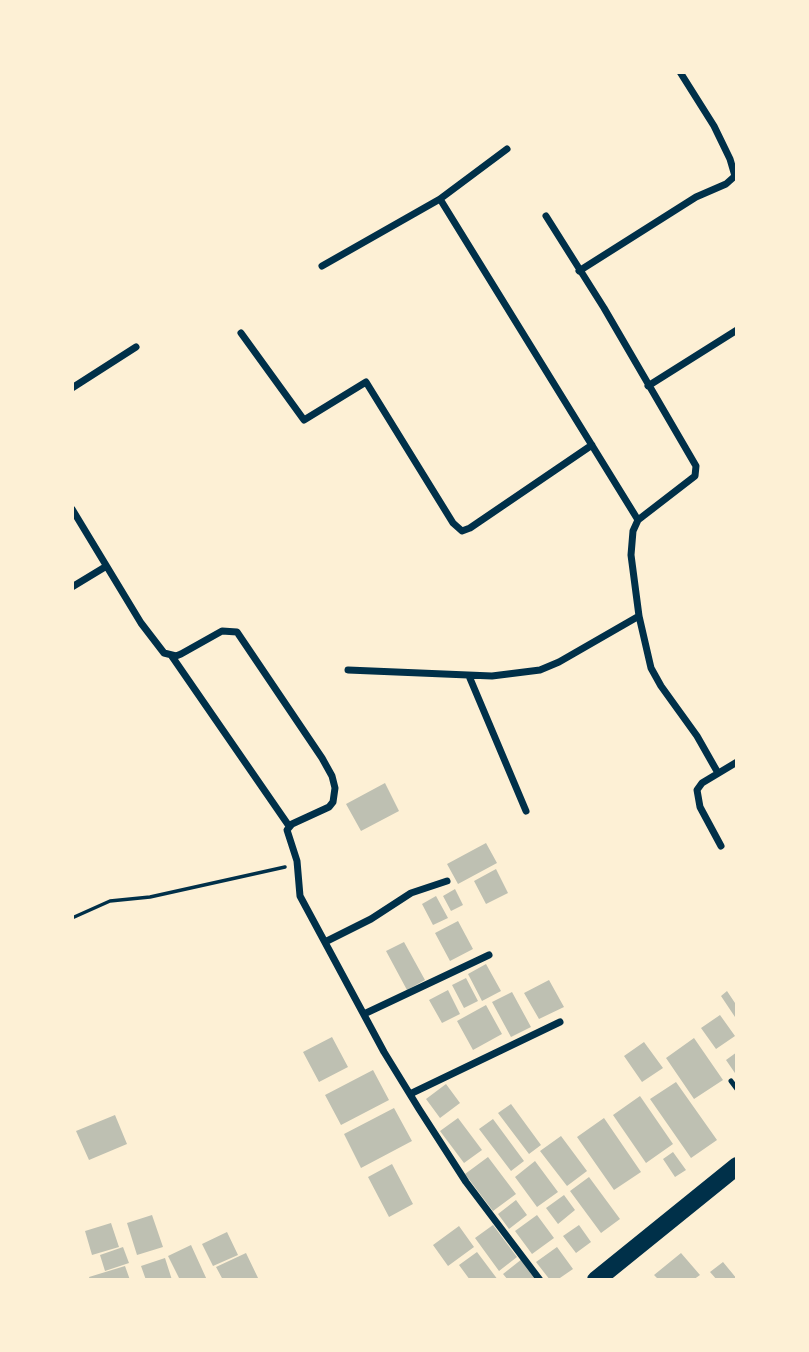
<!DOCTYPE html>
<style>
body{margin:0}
#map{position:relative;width:809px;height:1352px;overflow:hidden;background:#fdf0d5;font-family:"Noto Serif",serif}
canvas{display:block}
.frame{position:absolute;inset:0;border:74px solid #fdf0d5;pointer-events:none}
</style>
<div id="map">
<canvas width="809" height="1352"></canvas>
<div class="frame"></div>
</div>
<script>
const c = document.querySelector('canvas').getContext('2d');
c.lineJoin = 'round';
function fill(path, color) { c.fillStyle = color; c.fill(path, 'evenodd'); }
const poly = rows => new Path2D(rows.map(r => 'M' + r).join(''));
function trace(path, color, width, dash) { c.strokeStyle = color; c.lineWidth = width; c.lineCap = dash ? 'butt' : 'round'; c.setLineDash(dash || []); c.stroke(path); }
fill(poly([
 [385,783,399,811,361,831,346,804],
 [486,843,497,863,458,884,447,864],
 [496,869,508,893,486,904,474,881],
 [455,889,463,905,451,911,443,896],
 [436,896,448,918,433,925,422,904],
 [458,921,473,949,450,961,435,933],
 [404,942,425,980,407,990,386,951],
 [486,964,501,991,482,1001,468,974],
 [466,978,478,1001,464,1008,452,985],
 [549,980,564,1007,539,1019,524,993],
 [448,990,460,1014,442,1023,429,1000],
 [727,991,737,1006,737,1020,721,996],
 [512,992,531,1027,511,1037,492,1002],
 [486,1005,502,1034,473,1050,457,1021],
 [720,1015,735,1036,716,1049,701,1028],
 [332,1037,348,1067,319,1082,303,1052],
 [694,1038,723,1080,694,1099,666,1058],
 [644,1042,663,1068,642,1082,624,1056],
 [737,1052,737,1076,726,1060],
 [373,1070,389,1100,341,1125,325,1095],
 [676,1082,717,1140,691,1158,650,1099],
 [446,1084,460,1103,440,1118,426,1099],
 [640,1096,673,1144,646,1163,613,1115],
 [511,1104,541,1145,529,1154,498,1113],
 [394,1108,412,1141,361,1168,344,1134],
 [115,1115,127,1144,89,1160,76,1131],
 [458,1118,482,1150,464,1163,440,1131],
 [604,1118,641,1172,614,1190,577,1137],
 [493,1119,524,1161,511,1171,479,1129],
 [561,1136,587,1171,567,1186,540,1151],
 [673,1152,686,1170,675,1177,663,1159],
 [488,1157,516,1194,493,1211,465,1174],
 [535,1161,558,1192,537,1207,515,1177],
 [392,1164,413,1204,389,1217,368,1177],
 [589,1177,620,1219,601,1233,570,1191],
 [564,1195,575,1210,558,1224,546,1208],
 [516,1200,527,1215,509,1229,498,1214],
 [152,1215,163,1247,137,1255,127,1223],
 [537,1215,554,1238,532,1254,515,1231],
 [111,1223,119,1247,92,1255,85,1231],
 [493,1225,517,1257,499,1271,475,1238],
 [579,1225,591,1242,576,1253,563,1236],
 [459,1226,474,1247,448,1266,433,1245],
 [227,1232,238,1255,213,1266,202,1244],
 [191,1245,207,1280,180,1280,168,1256],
 [123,1247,129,1263,105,1271,100,1255],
 [557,1247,573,1269,557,1280,550,1280,536,1262],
 [477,1252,498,1280,470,1280,459,1265],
 [246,1253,259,1280,223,1280,216,1267],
 [681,1253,700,1275,693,1280,659,1280,654,1275],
 [165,1258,172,1280,146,1280,141,1266],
 [522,1259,538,1280,508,1280,503,1274],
 [723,1262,737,1279,737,1280,717,1280,710,1272],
 [125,1266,130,1280,90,1280,89,1277]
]), '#bec0b2');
trace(poly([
 [72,918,110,901,150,897,285,867]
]), '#003049', 3.5);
trace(poly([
 [731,1081,737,1089]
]), '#003049', 5);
trace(poly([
 [507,149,440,199,638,520],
 [546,216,604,308,696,466,695,476,638,520,633,531,631,555,639,616,651,668,661,686,697,736,718,773],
 [322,266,440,199],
 [579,271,696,197,726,184,735,176,730,159,714,126,680,72],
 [241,333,304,420,366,382,453,523,462,531,470,528,592,445],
 [648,386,737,330],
 [72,388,136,347],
 [72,509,141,623,164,653,176,656,181,654,222,631,237,632,322,758,332,776,335,788,333,802,329,807,292,824,287,830,297,861,300,896,384,1052,419,1109,466,1182,540,1280],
 [72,587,105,567],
 [171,655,289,826],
 [348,670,492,676,540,670,559,662,639,616],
 [469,676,526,811],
 [721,846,700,807,697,790,702,783,737,762],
 [325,942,371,919,411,893,447,881],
 [364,1014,489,955],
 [410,1094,560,1022]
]), '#003049', 7);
trace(poly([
 [596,1280,737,1166]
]), '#003049', 18);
</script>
